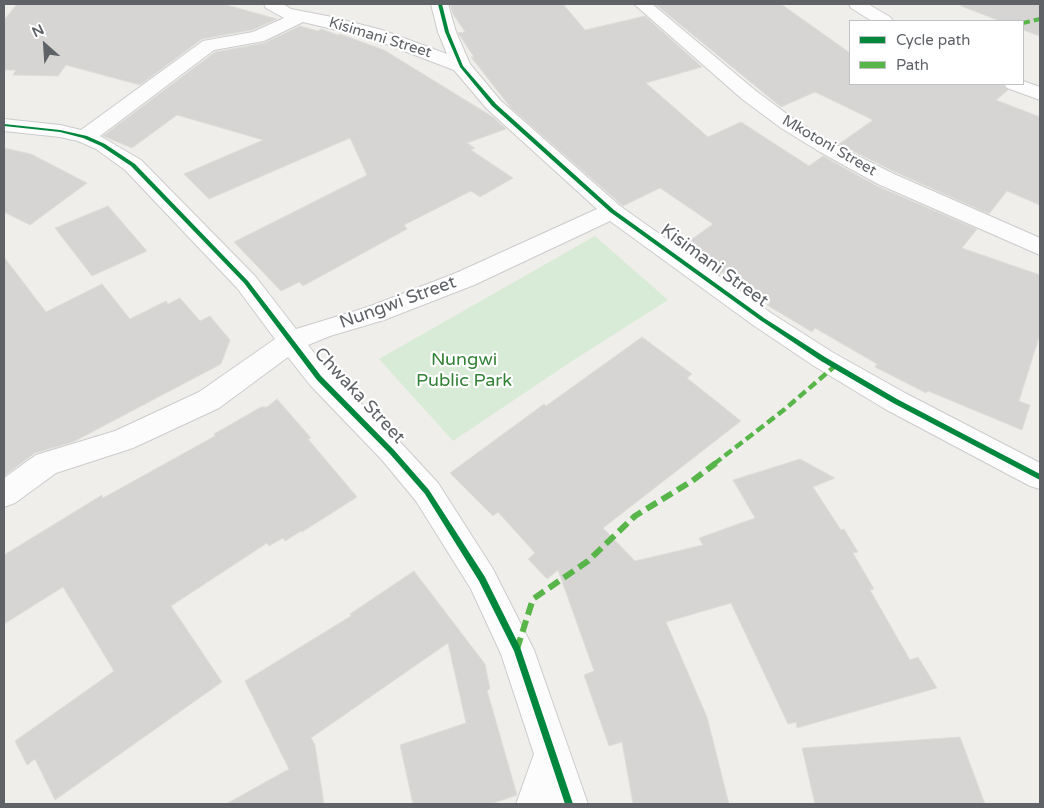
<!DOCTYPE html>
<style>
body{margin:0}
#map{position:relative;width:1044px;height:808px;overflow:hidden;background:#efeeea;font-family:"Varela Round",sans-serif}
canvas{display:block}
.frame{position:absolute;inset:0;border:5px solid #5f6368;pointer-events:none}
.legend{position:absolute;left:849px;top:20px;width:175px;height:65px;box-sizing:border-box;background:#fff;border:1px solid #bfc1c3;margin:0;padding:6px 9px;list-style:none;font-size:15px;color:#5f6368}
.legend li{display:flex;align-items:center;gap:10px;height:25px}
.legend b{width:25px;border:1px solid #bfc1c3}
.north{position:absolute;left:20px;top:20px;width:50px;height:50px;-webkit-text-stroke:4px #fff;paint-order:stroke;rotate:334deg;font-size:14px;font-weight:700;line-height:20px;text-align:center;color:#5f6368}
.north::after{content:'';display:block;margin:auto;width:18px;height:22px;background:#5f6368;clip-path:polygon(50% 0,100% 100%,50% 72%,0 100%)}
</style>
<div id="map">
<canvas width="1044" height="808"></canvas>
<div class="frame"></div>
<ul class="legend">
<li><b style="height:6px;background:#00873e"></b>Cycle path</li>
<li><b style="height:6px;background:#58b549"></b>Path</li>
</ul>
<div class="north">N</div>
</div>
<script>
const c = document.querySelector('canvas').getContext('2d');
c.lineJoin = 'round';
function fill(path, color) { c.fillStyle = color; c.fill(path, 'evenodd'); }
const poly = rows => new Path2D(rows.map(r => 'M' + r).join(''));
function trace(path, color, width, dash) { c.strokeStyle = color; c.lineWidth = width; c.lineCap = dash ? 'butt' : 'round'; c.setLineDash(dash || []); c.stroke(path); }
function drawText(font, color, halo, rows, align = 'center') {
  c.font = font + ' "Varela Round",sans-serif'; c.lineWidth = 4.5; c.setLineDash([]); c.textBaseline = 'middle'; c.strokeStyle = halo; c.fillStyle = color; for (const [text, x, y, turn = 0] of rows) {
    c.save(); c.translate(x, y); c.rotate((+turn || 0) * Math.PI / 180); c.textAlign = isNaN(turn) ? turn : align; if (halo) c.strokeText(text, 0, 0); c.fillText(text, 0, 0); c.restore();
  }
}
fill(poly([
 [595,236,668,300,569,363,453,441,379,359]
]), '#d8ebd6');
const building = poly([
 [17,4,223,4,277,19,252,30,202,39,140,85,66,65,58,76,13,75,16,70,4,70,4,20,17,4],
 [450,4,563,4,585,30,645,16,702,67,646,83,708,137,741,122,809,166,823,156,877,186,977,229,962,248,1040,275,1040,334,1019,401,1030,405,1022,430,928,391,926,393,875,367,877,364,815,328,812,332,767,305,770,303,723,272,720,274,681,247,713,224,660,188,623,206,511,108,471,57,474,57,458,33,465,32,453,14,450,4],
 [655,4,781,4,850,53,850,84,1002,84,1008,90,996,100,1040,117,1040,205,1007,191,989,214,895,172,839,144,873,120,815,92,781,107,655,4],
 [961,4,1040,4,1040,36,1023,30,1023,21,1000,21,961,6,961,4],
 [300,26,318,31,321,29,338,35,340,34,384,50,493,117,506,129,467,143,475,148,471,150,513,178,480,197,471,191,404,225,407,229,303,286,299,282,281,291,234,242,367,175,350,138,209,199,184,174,263,140,177,115,132,148,103,136,215,52,264,43,300,26],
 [4,148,31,154,87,183,30,225,4,212,4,148],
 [108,206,147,251,92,276,55,228,108,206],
 [4,257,46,312,102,284,130,319,166,301,168,304,180,298,200,321,210,316,230,340,221,364,73,442,35,453,4,476,4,257],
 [642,337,692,374,687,378,741,421,603,528,635,561,703,545,699,538,755,518,733,480,800,459,835,478,813,487,841,530,844,529,858,552,853,553,874,589,870,590,910,660,918,657,937,688,797,728,796,722,788,724,731,603,666,622,707,717,729,804,633,804,622,742,609,746,584,675,594,671,558,570,547,579,528,559,535,553,498,512,493,516,450,473,544,404,546,406,642,337],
 [277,399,311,438,308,439,357,497,302,532,301,531,285,541,283,538,269,546,267,543,171,606,222,682,55,800,35,759,27,765,15,741,114,671,63,587,4,624,4,555,102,495,103,498,215,436,214,434,261,407,267,407,277,399],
 [414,571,485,664,490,689,487,690,517,795,491,804,413,804,400,745,466,723,448,643,311,738,315,745,324,804,226,804,289,769,245,681,351,616,350,614,414,571],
 [960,737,985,804,815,804,802,748,960,737]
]);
fill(building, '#d6d5d3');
trace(building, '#deddd9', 1);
const minor = poly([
 [264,4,283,4,291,9,332,17,382,30,447,54,438,32,431,4,448,4,456,32,470,64,501,101,620,206,771,313,832,352,905,393,1040,463,1040,489,1030,486,885,409,814,366,753,325,610,221,474,285,384,320,330,336,308,345,328,371,402,444,438,483,493,569,534,650,588,804,516,804,534,754,501,654,471,589,416,501,382,460,310,385,288,357,219,408,133,448,56,473,15,503,4,507,4,478,36,455,115,431,199,392,275,339,237,288,125,170,96,149,78,141,60,137,4,131,4,119,60,125,81,130,203,41,253,32,284,18,266,8,264,4],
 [303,22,370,38,454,70,487,109,597,209,456,273,368,307,296,329,255,276,141,160,100,136,214,50,264,41,303,22],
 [634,4,652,4,756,91,795,120,834,144,894,174,1040,238,1040,255,878,184,820,152,781,128,742,99,634,4],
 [849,4,868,4,890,17,893,21,872,21,851,8,849,4],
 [1023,81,1040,87,1040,100,1007,88,1004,84,1023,84,1023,81]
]);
trace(minor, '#cbcccc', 2);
fill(minor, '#fdfcfc');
trace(poly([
 [1023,23,1040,19]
]), '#58b549', 4, [7, 4]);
trace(poly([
 [714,464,785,409,835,366]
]), '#58b549', 4.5, [9, 4.5]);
trace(poly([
 [517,649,533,599,588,561,635,516,692,481,716,463]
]), '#58b549', 6, [12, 6]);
fill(poly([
 [438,4,442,4,449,32,463,66,496,104,614,210,764,318,825,357,897,399,1040,474,1040,480,893,403,821,361,760,320,610,212,492,106,460,67,445,32,438,4],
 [4,124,60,130,87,136,105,144,135,164,248,281,321,376,394,450,429,490,485,577,520,647,573,804,565,804,514,651,479,581,425,494,390,454,317,380,244,283,131,166,101,146,83,138,60,132,4,126,4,124]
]), '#00873e');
drawText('15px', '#5f6368', '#fff', [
 ["Kisimani Street",380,38,17],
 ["Mkotoni Street",829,146,30]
]);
drawText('18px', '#5f6368', '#fff', [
 ["Kisimani Street",714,266,36],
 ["Nungwi Street",398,303,-20],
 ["Chwaka Street",359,396,47]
]);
drawText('18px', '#348238', '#fff', [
 ["Nungwi",464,360],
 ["Public Park",464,381]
]);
</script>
